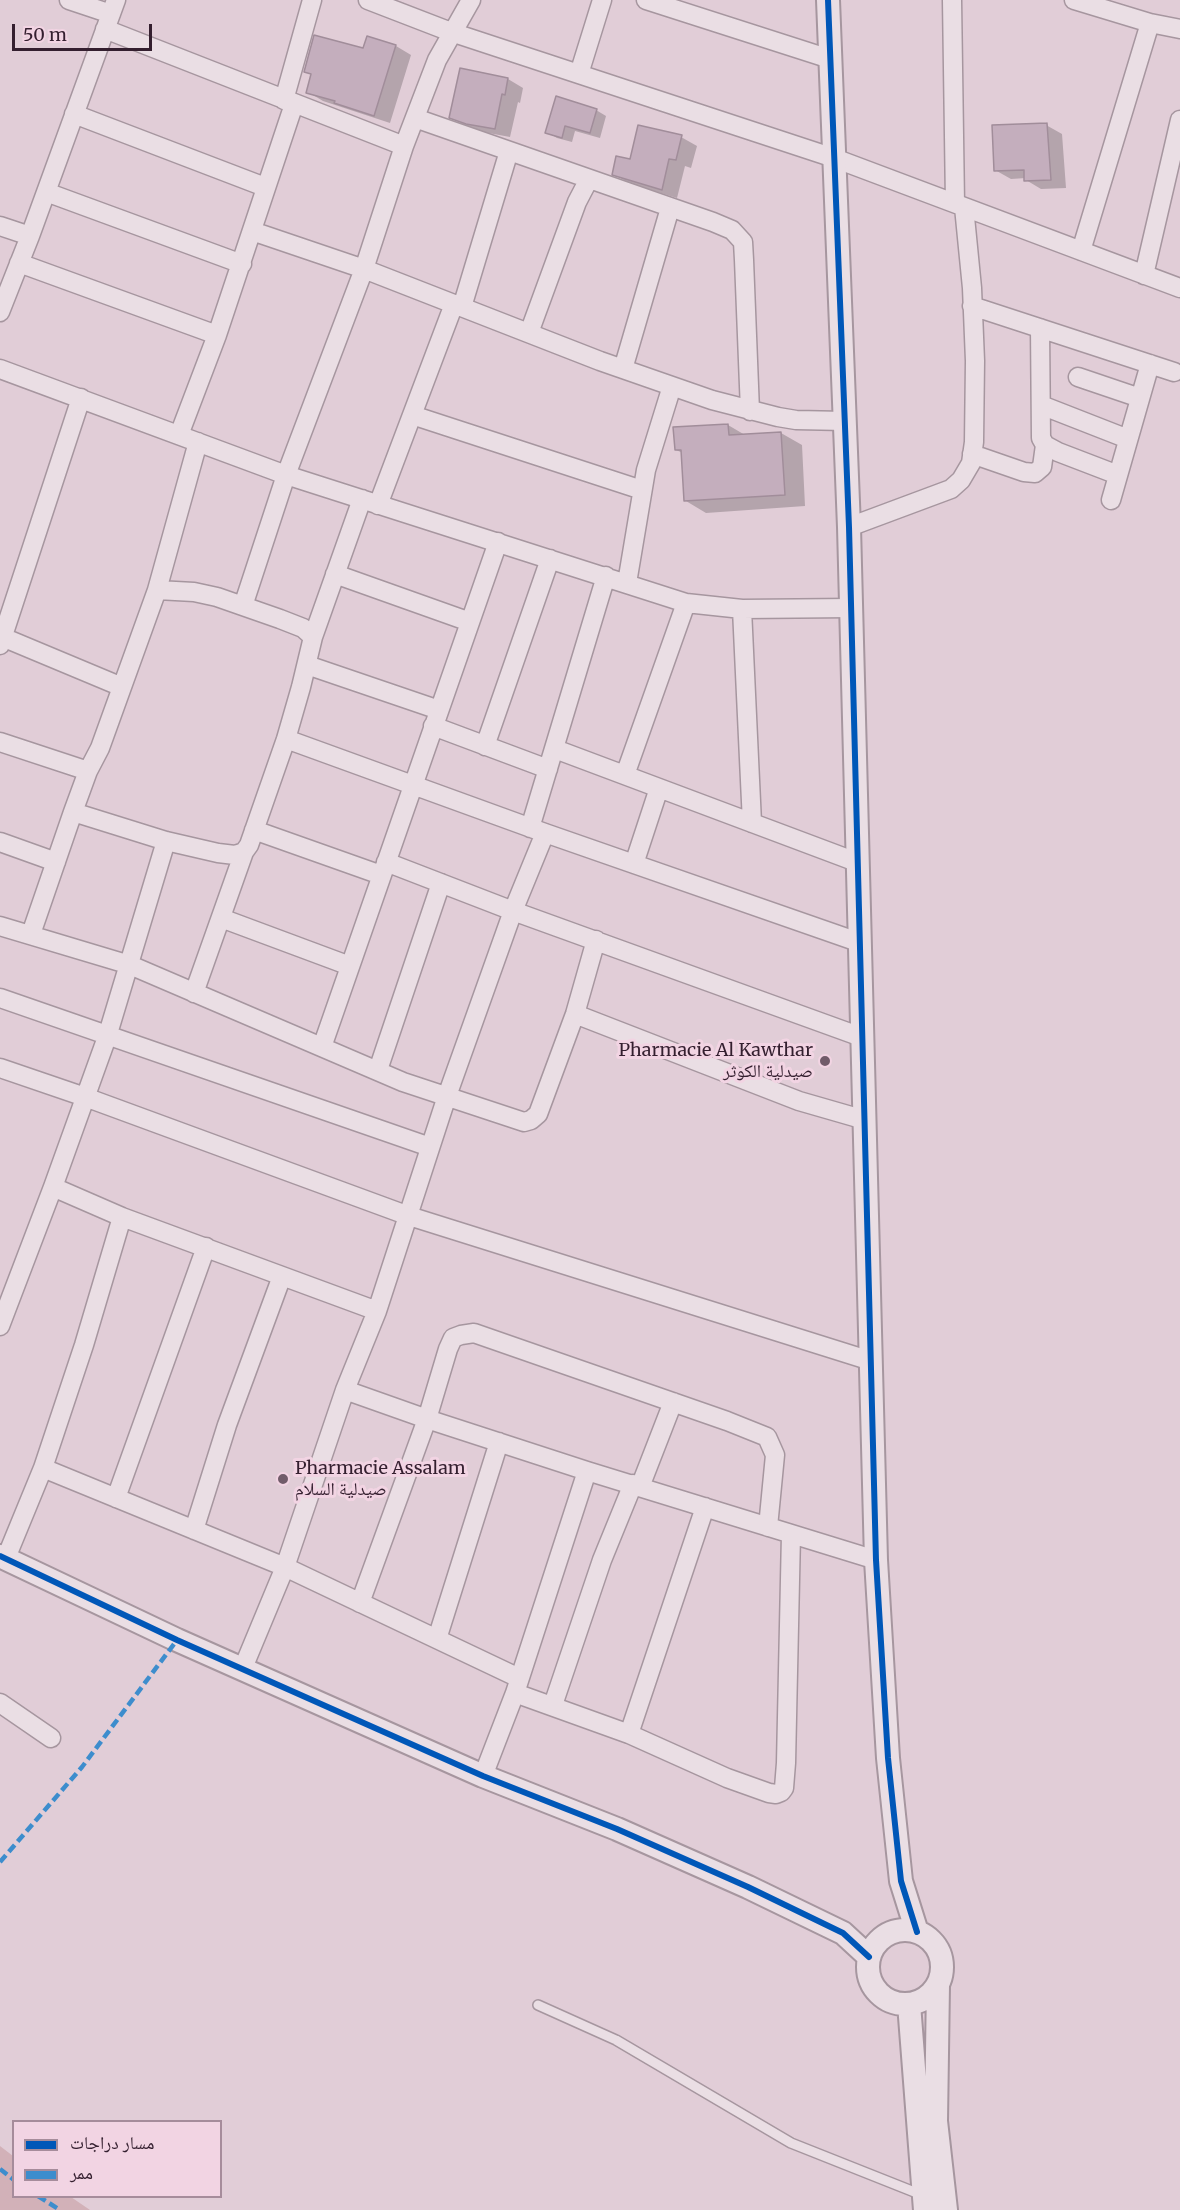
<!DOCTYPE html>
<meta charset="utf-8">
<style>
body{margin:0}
#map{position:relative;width:1180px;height:2210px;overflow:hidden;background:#e1cdd7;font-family:Merriweather,"Noto Naskh Arabic",serif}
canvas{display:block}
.legend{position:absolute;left:12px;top:2120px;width:210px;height:78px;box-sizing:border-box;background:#f2d4e3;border:2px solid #a68c9b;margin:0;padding:8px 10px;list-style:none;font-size:18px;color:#341f2f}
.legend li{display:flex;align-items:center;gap:12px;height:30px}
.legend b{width:30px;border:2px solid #a68c9b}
.scale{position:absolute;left:12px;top:24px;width:140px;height:27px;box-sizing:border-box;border:3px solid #341f2f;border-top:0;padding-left:8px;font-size:18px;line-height:21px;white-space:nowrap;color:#341f2f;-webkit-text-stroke:4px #f2d4e3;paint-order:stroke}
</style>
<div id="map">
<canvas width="1180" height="2210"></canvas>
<ul class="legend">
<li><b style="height:8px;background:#0057b8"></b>مسار دراجات</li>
<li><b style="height:8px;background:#3d8dcd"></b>ممر</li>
</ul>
<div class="scale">50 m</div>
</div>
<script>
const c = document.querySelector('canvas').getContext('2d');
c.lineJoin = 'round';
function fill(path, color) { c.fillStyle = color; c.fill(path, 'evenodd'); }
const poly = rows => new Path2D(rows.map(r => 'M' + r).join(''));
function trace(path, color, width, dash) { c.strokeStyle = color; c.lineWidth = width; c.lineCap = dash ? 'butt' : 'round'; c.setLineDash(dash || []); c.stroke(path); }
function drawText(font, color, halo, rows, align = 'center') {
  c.font = font + ' Merriweather,"Noto Naskh Arabic",serif'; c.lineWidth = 6; c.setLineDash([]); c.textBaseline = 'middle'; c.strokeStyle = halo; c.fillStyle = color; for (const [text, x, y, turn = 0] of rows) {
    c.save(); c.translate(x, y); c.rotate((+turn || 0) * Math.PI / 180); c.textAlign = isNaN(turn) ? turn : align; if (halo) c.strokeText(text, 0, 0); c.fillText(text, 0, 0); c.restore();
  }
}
fill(poly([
 [0,2146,13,2156,14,2196,71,2197,90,2210,0,2210]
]), '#d2b1b8');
fill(poly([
 [368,38,396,46,411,55,390,123,323,101,308,92,312,75,305,71,364,50],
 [461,69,508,79,523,88,520,103,518,102,510,137,483,132,466,126,450,117],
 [596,110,606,116,600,138,575,131,572,142,557,138,547,132],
 [1046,125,1062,134,1066,188,1041,189,1026,180,1026,178,1011,179,995,170],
 [681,137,697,146,691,168,685,166,677,198,629,183,613,174],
 [728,425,745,435,781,433,802,445,805,506,706,513,686,501,683,453,676,450]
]), '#0003');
const building = poly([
 [314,35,363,48,367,36,396,45,374,116,334,103,335,101,306,93,311,74,304,72,314,35],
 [460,68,508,78,505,95,502,94,495,129,466,124,449,118,460,68],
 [556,96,597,109,590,133,565,126,562,138,545,133,556,96],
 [1047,123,1051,180,1024,181,1024,170,994,171,992,125,1047,123],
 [638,125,682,135,676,160,669,159,662,190,612,175,616,156,630,159,638,125],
 [728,424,729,435,781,432,785,495,684,501,681,450,675,450,673,427,728,424]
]);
fill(building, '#c4aebd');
trace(building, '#a18d9a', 1.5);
const service = poly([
 [538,2005,616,2040,791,2143,922,2195]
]);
const minor = poly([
 [69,0,111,14],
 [368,0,451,32,834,158,1180,288],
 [646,0,830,59],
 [952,0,955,203],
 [1074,0,1150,23],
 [105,29,404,146],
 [579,74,602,0],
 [284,100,312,0],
 [74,114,265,187],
 [415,118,713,222,732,230,743,242,744,260,750,411],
 [46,192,242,264],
 [0,226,30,236],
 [252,231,364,269,600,361,712,400,778,417,796,420,845,421],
 [1081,251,1150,23,1180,29],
 [19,263,217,335],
 [1144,275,1180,120],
 [972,306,1174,372],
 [462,307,509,151],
 [0,312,30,236,116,0],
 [1040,328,1041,438,1045,445,1058,452,1118,475],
 [529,333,577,202,589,179],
 [0,369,286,475,686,603,742,609,852,608],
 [623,369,670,208],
 [1078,377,1140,398],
 [1041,405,1128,439],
 [412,415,642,490],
 [179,435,217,335,294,104],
 [972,454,1024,472,1035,473,1042,467,1045,445],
 [1111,500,1150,364],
 [378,505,454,304],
 [849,527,951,489,961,480,971,463,974,442,975,361,972,288,964,207],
 [335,574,470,622],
 [627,583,646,470,672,386],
 [157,590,198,442],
 [243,606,286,475,364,269,404,146,437,60,471,0],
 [742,609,752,823],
 [0,636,122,687],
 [313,637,362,499],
 [0,645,81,398],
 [307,665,439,710],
 [433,726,548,769],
 [286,739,545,833,861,943],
 [0,742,88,771],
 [485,746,550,559],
 [555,749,859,863],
 [625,775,686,603],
 [530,828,606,576],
 [254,830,381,875],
 [0,842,56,862],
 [386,862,513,911,864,1038],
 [634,864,659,788],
 [221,918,350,966],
 [0,926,130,965,403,1082,524,1122,531,1120,538,1114,575,1014,596,940],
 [31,934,73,812,88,771,100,748,157,590,194,592,217,597,280,619,303,628,313,637,301,687,286,739,249,845,244,852,235,855,218,853,166,841,73,812],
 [194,993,244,852],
 [0,998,430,1147],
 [575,1014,799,1101,865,1120],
 [322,1047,498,542],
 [0,1068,85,1097,409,1216,871,1361],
 [378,1070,441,883],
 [53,1187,122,1217,377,1311],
 [0,1326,53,1187,107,1037,166,841],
 [345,1390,427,1419,587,1471,876,1560],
 [43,1468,285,1567,519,1678],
 [640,1487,673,1402],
 [116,1498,206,1247],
 [194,1530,227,1425,282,1276],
 [6,1558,43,1468,84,1345,122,1217],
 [360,1603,427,1419,448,1349,453,1338,461,1335,474,1333,727,1421,767,1437,775,1455,768,1527],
 [437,1639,499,1442],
 [243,1668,285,1567,345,1390,377,1311,447,1096,513,911,545,833],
 [515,1693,629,1734,727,1778,769,1793,776,1794,781,1792,784,1788,786,1763,791,1534],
 [0,1703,51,1738],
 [553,1705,602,1560,633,1484],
 [629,1734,705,1507],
 [483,1776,515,1693,587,1471]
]);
const tertiary = poly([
 [828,0,849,527,876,1560,888,1758,901,1881,917,1932],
 [0,1556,177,1640,483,1776,617,1829,748,1887,843,1933,869,1957],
 '868 1967a37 37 0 1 1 74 0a37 37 0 1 1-74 0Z',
 [938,1985,936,2121,946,2210],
 [909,2004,925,2210]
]);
trace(service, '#a6969f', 12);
trace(minor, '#a6969f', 21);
trace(tertiary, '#a6969f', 26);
trace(service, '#eadee4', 9);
trace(minor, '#eadee4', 18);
trace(tertiary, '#eadee4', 22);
trace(poly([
 [0,1862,82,1767,177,1640],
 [0,2169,14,2180],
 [38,2196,60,2210]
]), '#3d8dcd', 4.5, [9, 4.5]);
trace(poly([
 [828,0,849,527,876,1560,888,1758,901,1881,917,1932],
 [0,1556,177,1640,483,1776,617,1829,748,1887,843,1933,869,1957]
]), '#0057b8', 6);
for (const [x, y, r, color] of [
 [825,1061,6,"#715c6a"],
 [283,1479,6,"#715c6a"]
]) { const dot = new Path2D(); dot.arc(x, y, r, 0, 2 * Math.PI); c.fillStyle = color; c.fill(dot); trace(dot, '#f2d4e3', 2); }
drawText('18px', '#341f2f', '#f2d4e3', [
 ["Pharmacie Al Kawthar",813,1051],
 ["صيدلية الكوثر",813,1072],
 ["Pharmacie Assalam",295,1469,"left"],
 ["صيدلية السلام",295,1490,"left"]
], 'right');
</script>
